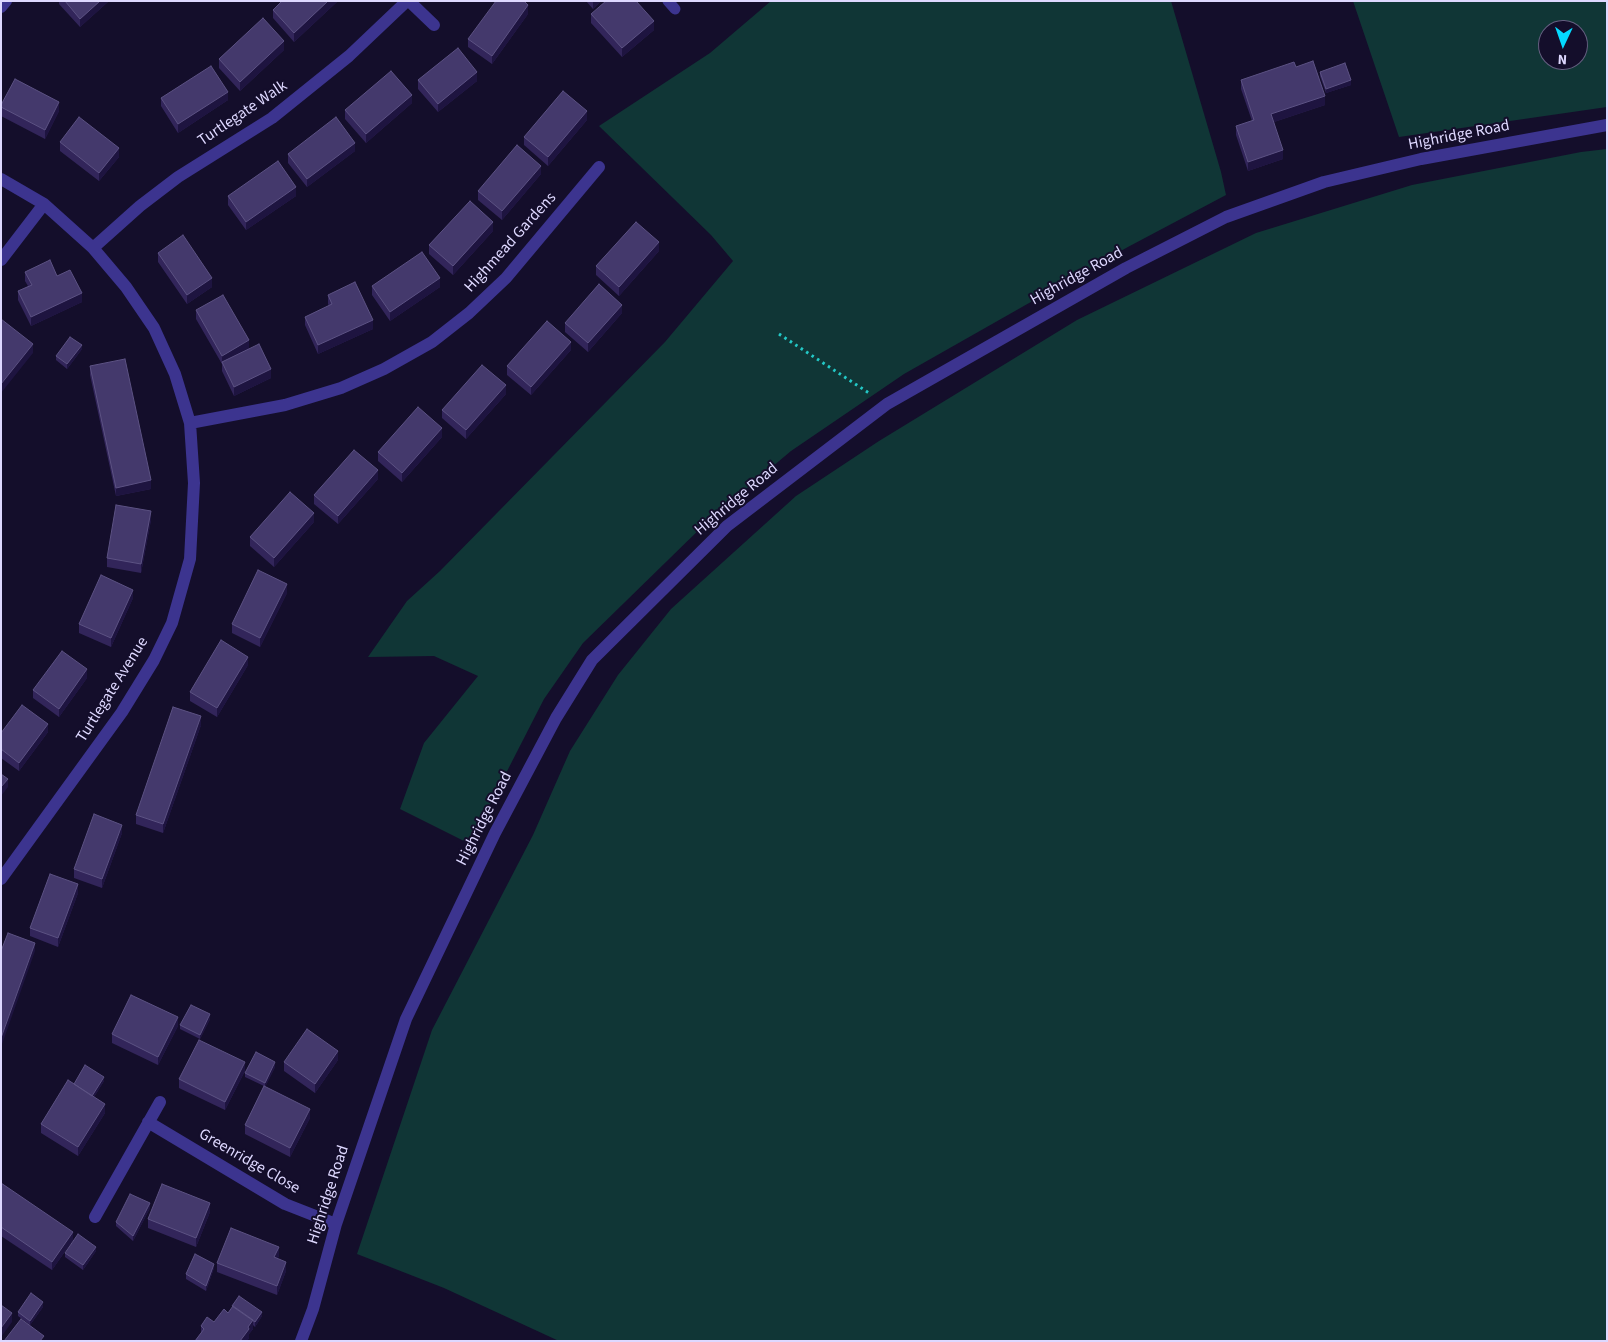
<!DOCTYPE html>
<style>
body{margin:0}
#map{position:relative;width:1608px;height:1342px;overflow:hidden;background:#140e2b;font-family:"Source Sans 3",sans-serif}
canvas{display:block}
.frame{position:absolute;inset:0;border:2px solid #ded8ff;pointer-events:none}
.north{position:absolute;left:1538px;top:20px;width:50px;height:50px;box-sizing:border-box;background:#140e2b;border:1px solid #655f80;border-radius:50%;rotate:183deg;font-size:14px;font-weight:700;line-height:20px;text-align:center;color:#ded8ff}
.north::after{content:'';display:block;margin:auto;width:18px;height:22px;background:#04daff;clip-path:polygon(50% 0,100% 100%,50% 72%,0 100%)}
</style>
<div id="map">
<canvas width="1608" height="1342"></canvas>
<div class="frame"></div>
<div class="north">N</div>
</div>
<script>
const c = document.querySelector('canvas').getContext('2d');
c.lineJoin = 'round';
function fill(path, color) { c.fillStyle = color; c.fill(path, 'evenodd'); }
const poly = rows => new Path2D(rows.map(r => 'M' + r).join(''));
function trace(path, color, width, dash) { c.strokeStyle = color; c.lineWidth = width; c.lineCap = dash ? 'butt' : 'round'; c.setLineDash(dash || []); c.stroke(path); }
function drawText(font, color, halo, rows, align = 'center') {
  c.font = font + ' "Source Sans 3",sans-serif'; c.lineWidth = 4; c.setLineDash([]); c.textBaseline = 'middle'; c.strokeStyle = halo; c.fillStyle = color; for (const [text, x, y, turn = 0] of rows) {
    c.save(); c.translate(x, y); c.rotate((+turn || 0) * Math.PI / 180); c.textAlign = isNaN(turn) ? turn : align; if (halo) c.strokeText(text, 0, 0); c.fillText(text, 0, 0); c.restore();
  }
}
fill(poly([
 [771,1,1171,1,1221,172,1226,195,1126,248,904,374,791,451,709,520,583,643,544,699,480,824,472,845,400,809,424,743,478,676,434,656,368,657,407,601,440,571,665,342,733,261,711,235,599,126,710,53],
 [1353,1,1607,1,1607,107,1399,137],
 [1548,30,1578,30,1578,60,1548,60],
 [1607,149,1607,1341,559,1341,444,1288,357,1254,432,1030,533,835,570,751,618,675,671,609,796,496,879,441,1077,320,1256,233,1412,185,1581,152]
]), '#103636');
trace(poly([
 [779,334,869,393]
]), '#23c8c6', 3, [2.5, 4]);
trace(poly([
 [668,1,675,9]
]), '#3c348f', 11);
trace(poly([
 [409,1,434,25],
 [1,7,6,1],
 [1,179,44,204,93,248,126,287,154,328,175,374,190,423,194,483,190,559,172,623,154,660,122,712,1,879],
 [93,248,140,206,178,177,272,118,349,56,407,1],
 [1,260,44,204],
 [190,423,285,405,341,388,384,369,432,342,469,313,506,278,599,167],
 [148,1122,285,1204,336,1224],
 [95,1217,160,1102],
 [301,1341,313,1309,336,1224,406,1019,495,833,556,718,592,660,727,526,887,404,1126,268,1226,217,1324,182,1421,159,1607,125]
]), '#3c348f', 12);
fill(poly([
 [59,1,109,1,80,27,59,4],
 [282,1,338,1,294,42,273,18,273,10],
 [586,1,601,1,593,9],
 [528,14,492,64,468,47,468,39],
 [591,14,654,30,622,57,591,23],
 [284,50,240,91,219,68,219,59],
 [1296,67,1325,105,1274,122,1283,159,1248,171,1236,135,1236,126,1252,121,1241,89,1241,80],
 [1320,72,1351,85,1326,93,1320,76],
 [418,80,477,81,438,112,418,89],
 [161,98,228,100,178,133,161,106],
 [412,103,366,143,345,119,345,110],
 [1,105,59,111,45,139,1,116],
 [587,120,548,166,524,145,524,137],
 [60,142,119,157,99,181,60,151],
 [355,151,307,187,288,163,288,154],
 [541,174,502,220,478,200,478,191],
 [228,196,296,196,246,230,228,205],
 [493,231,453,275,429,254,429,245],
 [659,251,619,296,596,275,596,266],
 [158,253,212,287,187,304,158,262],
 [25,272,57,276,82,302,31,326,18,300,18,291,28,286,25,281],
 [372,286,440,287,390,321,372,295],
 [328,295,373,329,318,354,305,325,305,317,329,306,328,304],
 [196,310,249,349,271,378,234,396,222,371,222,364,196,319],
 [622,313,588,352,565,332,565,323],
 [82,349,67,369,56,360,56,356],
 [571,350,531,395,507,375,507,366],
 [90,366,151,489,116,496,90,375],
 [506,394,466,439,442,418,442,410],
 [442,437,402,482,378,461,378,452],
 [378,479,338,524,314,504,314,495],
 [151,520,141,573,107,567,107,558],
 [314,522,274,567,250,546,250,537],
 [287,593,260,647,232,633,232,624],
 [133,598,111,647,79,633,79,624],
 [248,665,217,717,190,701,190,692],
 [87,678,59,717,33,698,33,690],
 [201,725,163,833,136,824,136,815],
 [48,732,19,771,1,758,1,733],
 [122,833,102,888,74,878,74,869],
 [78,893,58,947,30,936,30,928],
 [210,1019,200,1039,180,1029,180,1025],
 [178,1026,158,1065,112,1043,112,1034],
 [338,1060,315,1093,284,1071,284,1062],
 [275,1067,265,1087,310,1118,290,1157,245,1134,245,1125,264,1086,245,1077,245,1073],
 [245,1071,225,1110,179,1088,179,1079],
 [104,1081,94,1097,105,1113,78,1156,41,1133,41,1124,74,1084],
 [1,1183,73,1240,52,1270,1,1236],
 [150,1208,133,1241,116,1226,116,1222],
 [210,1212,196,1247,148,1228,148,1219],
 [96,1251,83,1270,65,1257,65,1253],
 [279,1256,277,1259,286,1271,277,1295,217,1272,217,1263],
 [214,1268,206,1291,186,1279,186,1274],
 [232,1306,262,1316,255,1327,253,1325,253,1329,249,1334,249,1338,247,1341,195,1341,201,1333,201,1326,214,1322,228,1313,232,1308],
 [43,1307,30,1325,18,1316,18,1312]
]), '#32255a');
fill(poly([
 [100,1,109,1,80,27,80,19],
 [328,1,338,1,294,42,294,33],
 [593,1,601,1,593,9],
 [528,5,528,14,492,64,492,56],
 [654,21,654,30,622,57,622,48],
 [284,41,284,50,240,91,240,82],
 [477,72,477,81,438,112,438,104],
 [1351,80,1351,85,1326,93,1326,89],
 [228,92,228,100,178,133,178,124],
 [412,95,412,103,366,143,366,134],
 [1325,96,1325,105,1271,123,1271,114],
 [59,102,59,111,45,139,45,130],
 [587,111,587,120,548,166,548,157],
 [355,143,355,151,307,187,307,179],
 [119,148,119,157,99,181,99,173],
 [1283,150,1283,159,1248,171,1248,162],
 [541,166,541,174,502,220,502,211],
 [296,187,296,196,246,230,246,222],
 [493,222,493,231,453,275,453,266],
 [659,242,659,251,619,296,619,287],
 [212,278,212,287,187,304,187,295],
 [440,278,440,287,390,321,390,312],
 [82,293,82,302,31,326,31,317],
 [622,305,622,313,588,352,588,343],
 [373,320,373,329,318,354,318,345],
 [249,340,249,349,222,362,222,364,222,356],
 [571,342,571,350,531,395,531,387],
 [33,344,33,353,1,393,1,384],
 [82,345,82,349,67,369,67,364],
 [271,369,271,378,234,396,234,387],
 [506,385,506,394,466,439,466,430],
 [442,428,442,437,402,482,402,473],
 [378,470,378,479,338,524,338,516],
 [151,480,151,489,116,496,116,488],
 [151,511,151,520,141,573,141,564],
 [314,513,314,522,274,567,274,558],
 [287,584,287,593,260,647,260,638],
 [133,590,133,598,111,647,111,638],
 [248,657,248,665,217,717,217,708],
 [87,669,87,678,59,717,59,709],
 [201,716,201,725,163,833,163,824],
 [48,724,48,732,19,771,19,763],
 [8,779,8,787,1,796,1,787],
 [122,825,122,833,102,888,102,879],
 [78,884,78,893,58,947,58,938],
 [35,943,35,951,1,1047,1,1038],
 [210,1014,210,1019,200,1039,200,1035],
 [178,1017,178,1026,158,1065,158,1057],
 [338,1051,338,1060,315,1093,315,1084],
 [245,1062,245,1071,225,1110,225,1102],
 [275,1062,275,1067,265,1087,265,1083],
 [104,1077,104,1081,92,1100,92,1096],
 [105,1104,105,1113,78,1156,78,1147],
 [310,1109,310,1118,290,1157,290,1148],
 [150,1203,150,1208,133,1241,133,1236],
 [210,1203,210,1212,196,1247,196,1238],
 [73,1232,73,1240,52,1270,52,1262],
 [96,1247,96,1251,83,1270,83,1265],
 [279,1247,279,1256,274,1266,274,1257],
 [286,1262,286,1271,277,1295,277,1286],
 [214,1264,214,1268,206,1291,206,1286],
 [43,1302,43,1307,30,1325,30,1321],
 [262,1312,262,1316,255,1327,255,1322],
 [12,1313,12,1322,1,1337,1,1328],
 [253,1320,253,1329,249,1334,249,1338,247,1341,240,1341,248,1327]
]), '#1e1440');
const building = poly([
 [65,1,100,1,80,19,65,1],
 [282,1,328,1,294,33,273,10,282,1],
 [496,1,524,1,528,5,492,56,468,39,496,1],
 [606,1,636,1,654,21,622,48,591,14,606,1],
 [263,18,284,41,240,82,219,59,263,18],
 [458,48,477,72,438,104,418,80,458,48],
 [1313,61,1325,96,1271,114,1283,150,1248,162,1236,126,1254,120,1241,80,1294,62,1296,67,1313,61],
 [1345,63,1351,80,1326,89,1320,72,1345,63],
 [211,66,228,92,178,124,161,98,211,66],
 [391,71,412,95,366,134,345,110,391,71],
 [15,79,59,102,45,130,1,107,1,105,15,79],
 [563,91,587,111,548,157,524,137,563,91],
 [79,117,119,148,99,173,60,142,79,117],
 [336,117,355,143,307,179,288,154,336,117],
 [517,145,541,166,502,211,478,191,517,145],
 [278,161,296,187,246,222,228,196,278,161],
 [470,201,493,222,453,266,429,245,470,201],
 [636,222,659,242,619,287,596,266,636,222],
 [183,235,212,278,187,295,158,253,183,235],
 [422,252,440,278,390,312,372,286,422,252],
 [50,260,57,276,70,270,82,293,31,317,18,291,32,285,25,272,50,260],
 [355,282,373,320,318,345,305,317,332,304,328,295,355,282],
 [599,284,622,305,588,343,565,323,599,284],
 [223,295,249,340,222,356,196,310,223,295],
 [1,319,33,344,1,384,1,319],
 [547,321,571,342,531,387,507,366,547,321],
 [70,337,82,345,67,364,56,356,70,337],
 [259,344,271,369,234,387,222,362,259,344],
 [125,359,151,480,116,488,90,366,125,359],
 [482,365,506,385,466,430,442,410,482,365],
 [418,407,442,428,402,473,378,452,418,407],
 [354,450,378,470,338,516,314,495,354,450],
 [290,492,314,513,274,558,250,537,290,492],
 [116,505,151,511,141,564,107,558,116,505],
 [258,570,287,584,260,638,232,624,258,570],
 [101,575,133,590,111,638,79,624,101,575],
 [221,640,248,657,217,708,190,692,221,640],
 [62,651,87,669,59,709,33,690,62,651],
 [22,705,48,724,19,763,1,749,1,733,22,705],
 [173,707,201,716,163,824,136,815,173,707],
 [1,774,8,779,1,787,1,774],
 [94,814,122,825,102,879,74,869,94,814],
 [50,874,78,884,58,938,30,928,50,874],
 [8,933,35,943,1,1038,1,951,8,933],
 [131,995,178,1017,158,1057,112,1034,131,995],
 [191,1005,210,1014,200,1035,180,1025,191,1005],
 [307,1029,338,1051,315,1084,284,1062,307,1029],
 [199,1040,245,1062,225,1102,179,1079,199,1040],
 [256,1052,275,1062,265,1083,245,1073,256,1052],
 [85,1065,104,1077,92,1096,74,1084,85,1065],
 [68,1080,105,1104,78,1147,41,1124,68,1080],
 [264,1086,310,1109,290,1148,245,1125,264,1086],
 [1,1183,73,1232,52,1262,1,1227,1,1183],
 [162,1184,210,1203,196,1238,148,1219,162,1184],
 [130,1194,150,1203,133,1236,116,1222,130,1194],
 [231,1228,279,1247,274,1257,286,1262,277,1286,217,1263,231,1228],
 [78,1234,96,1247,83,1265,65,1253,78,1234],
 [195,1254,214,1264,206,1286,186,1274,195,1254],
 [31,1293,43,1302,30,1321,18,1312,31,1293],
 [239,1296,262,1312,255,1322,232,1306,239,1296],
 [1,1305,12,1313,1,1328,1,1305],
 [233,1306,253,1320,248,1327,249,1329,240,1341,195,1341,204,1329,201,1326,207,1317,214,1322,224,1309,228,1313,233,1306],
 [21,1319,44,1336,40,1341,4,1341,21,1319]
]);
fill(building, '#44396c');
trace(building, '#5c5283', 1);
drawText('16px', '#ded8ff', '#140e2b', [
 ["Turtlegate Walk",243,114,-34],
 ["Highridge Road",1459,136,-11],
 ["Highmead Gardens",511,243,-48],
 ["Highridge Road",1077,277,-29],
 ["Highridge Road",737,500,-40],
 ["Turtlegate Avenue",113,690,-58],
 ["Highridge Road",485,819,-63],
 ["Greenridge Close",249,1162,30],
 ["Highridge Road",329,1195,-72]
]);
</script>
